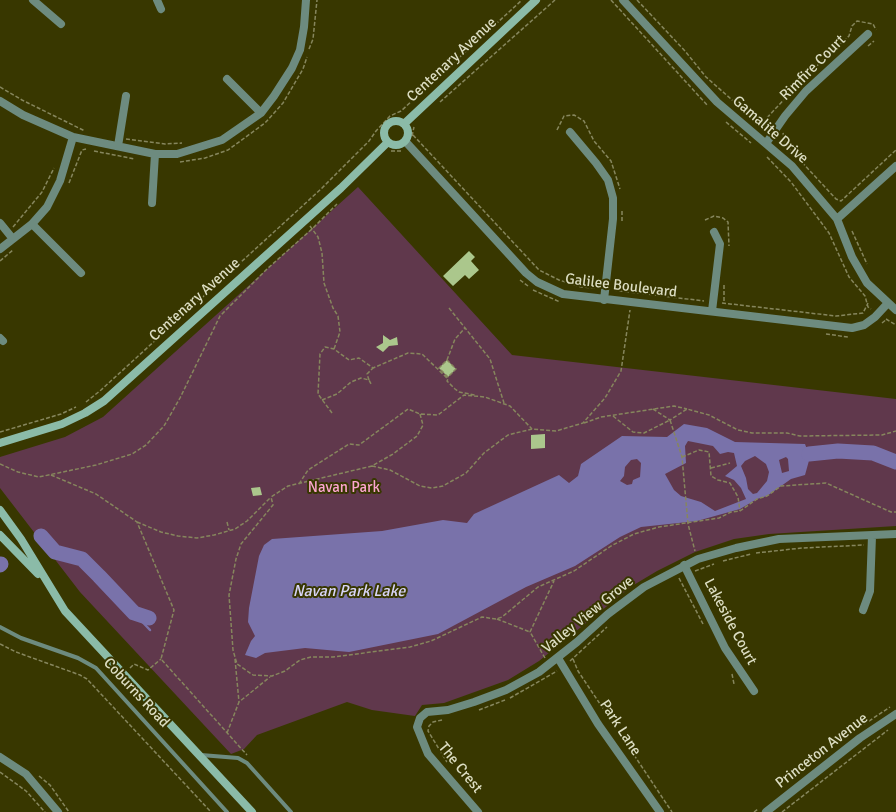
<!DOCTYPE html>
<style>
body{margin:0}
canvas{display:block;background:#383700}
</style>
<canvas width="896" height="812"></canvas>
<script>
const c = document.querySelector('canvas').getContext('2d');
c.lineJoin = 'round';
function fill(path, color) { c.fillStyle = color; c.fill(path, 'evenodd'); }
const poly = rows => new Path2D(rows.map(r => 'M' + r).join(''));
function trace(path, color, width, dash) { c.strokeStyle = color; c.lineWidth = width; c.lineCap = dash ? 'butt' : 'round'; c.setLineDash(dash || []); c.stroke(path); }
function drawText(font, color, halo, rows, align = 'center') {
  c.font = font + ' Signika,sans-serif'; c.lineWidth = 4; c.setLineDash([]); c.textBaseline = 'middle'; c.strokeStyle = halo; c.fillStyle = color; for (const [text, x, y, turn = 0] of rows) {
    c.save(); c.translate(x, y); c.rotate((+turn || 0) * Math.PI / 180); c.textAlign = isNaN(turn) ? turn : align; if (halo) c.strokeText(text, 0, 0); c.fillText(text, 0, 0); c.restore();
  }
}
fill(poly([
 [358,187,512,355,896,399,896,526,769,534,734,539,695,552,657,571,632,586,539,661,508,680,444,703,422,705,415,716,372,710,347,702,257,735,244,749,231,754,80,592,0,488,0,457,65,437,103,417]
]), '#60384c');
fill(poly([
 [684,424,707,428,735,442,805,444,810,457,805,475,791,479,767,496,757,499,740,509,697,521,641,527,620,537,575,566,526,587,438,634,349,652,305,648,265,653,256,658,245,655,251,641,255,636,248,622,249,608,259,556,264,545,272,539,382,531,443,520,467,523,474,514,559,475,569,483,578,476,581,464,622,436,667,437],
 [688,441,713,446,720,454,728,452,734,453,737,466,725,476,734,480,741,488,746,499,715,511,701,502,681,496,674,490,665,474,686,463,685,446],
 [755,456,766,464,769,472,767,481,757,493,753,494,748,489,746,478,741,466,745,461],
 [786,457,788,459,789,471,782,473,779,460],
 [637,459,641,463,640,477,633,480,632,484,627,485,620,481,624,476,625,467,631,460]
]), '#7972aa');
trace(poly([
 [134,613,150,630]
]), '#7972aa', 2.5);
trace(poly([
 [809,454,838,451,873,453,896,462],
 [41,536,55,552,82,559,99,576,134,613,149,618],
 [0,565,1,564]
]), '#7972aa', 15);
fill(poly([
 [469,251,475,257,471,261,479,270,469,279,465,275,453,286,443,276],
 [383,335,390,340,397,337,398,345,389,346,383,352,376,347,383,343],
 [447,360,456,369,448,377,439,368],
 [545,434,545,448,531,449,531,435],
 [260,487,262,495,253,496,251,488]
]), '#abc78c');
trace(poly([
 [611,0,708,106],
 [637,0,685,51,706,77,756,121,763,122,769,126],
 [868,46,874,41],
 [309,49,313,39,317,0],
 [0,87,22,100,85,131],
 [440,102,555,0],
 [726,122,751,143],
 [763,122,807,75,849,36,852,26,857,21,873,24,876,30],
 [557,130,564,116,574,115,584,121,594,141,611,161,620,189],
 [783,133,786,145,836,199,841,201,896,150],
 [413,135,539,270,559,280,581,287,597,288],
 [412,136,414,127],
 [126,139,165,144,182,143],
 [94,151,135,159],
 [391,151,403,151],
 [767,157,791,182,829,233,849,277,865,296,868,307,871,309],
 [180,162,205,158,228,150,265,123,283,103,303,69,307,57],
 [69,183,82,150,86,149],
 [705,220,714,216,723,218,728,222,729,246],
 [622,221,622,209],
 [310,226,318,237,322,253,324,283,333,308,338,316,340,332,334,349],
 [13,227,42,192,54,168],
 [852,231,867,264],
 [0,261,13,250],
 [520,280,528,286],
 [724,285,724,303],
 [533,290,560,302],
 [613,290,704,301],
 [722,303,836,316,863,313,868,303],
 [449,308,490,359,504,403],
 [886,319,896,325],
 [882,323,887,319],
 [826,334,848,337],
 [447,360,456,369,448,377,439,368,447,360,455,339,465,328],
 [369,380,367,374,373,368],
 [322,400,337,394,351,382,361,378,369,380,371,384],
 [86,402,101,390,321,189,369,141,376,131,390,116,401,111,522,0],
 [653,409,670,420,687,409,709,415,738,430,752,433,787,433,800,436,882,435,896,431],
 [332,413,318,394,320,354,325,347,334,349,349,360,359,358,373,368,408,353,422,354,448,379,447,381,455,389,459,392,475,395],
 [420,414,423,425,417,436,393,454,372,466,288,486,271,497,273,505,241,544,236,559,229,595,233,650,237,664,253,675,272,676,285,671,300,660,311,657,333,657,410,647,431,641,482,617,496,619,502,617,538,587,574,571,611,546,634,534,659,527,719,518,731,512,740,511,757,499,767,496,781,486,826,483,891,512,896,512],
 [613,416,633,432,644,433,670,420,682,457,688,524,695,551],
 [584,423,601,417,674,406,687,409],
 [0,432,61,414,76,407],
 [682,457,699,450,709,452,711,476,718,480,730,483,738,497,740,511],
 [0,464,18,472,39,477,96,465,132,454,146,445,164,426,180,398,220,316,267,269,312,229,337,204],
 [372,466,390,470,420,486,432,488,443,486,466,473,484,453,508,435,532,429,556,431,583,423,605,398,621,371,630,310],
 [711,468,730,463],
 [51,475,96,494,137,522,174,610,161,659,247,755],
 [299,484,308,470,349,444,359,445,408,409,420,414,438,415,464,395,485,397,510,406,532,429],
 [137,522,161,532,178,536,197,538,214,535,235,529,247,521,271,497],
 [227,522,229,530],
 [756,553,802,548,864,545],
 [723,561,751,554],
 [695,571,714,564],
 [679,578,703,624],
 [497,619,530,632],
 [0,644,16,652,80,675,87,679,211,812],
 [545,658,530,632,554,581],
 [235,659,239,702],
 [573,659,578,671,672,812],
 [570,661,607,627],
 [130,668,134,664,148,670,161,659],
 [732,674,734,684],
 [510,698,557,671],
 [479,710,505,700],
 [442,720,433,722,429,726,428,731,447,762],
 [854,731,890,707],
 [227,733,239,702,270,677],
 [0,772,26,791,45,812],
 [39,776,50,785,69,812],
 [754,812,758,809],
 [782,812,888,730]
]), '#86865d', 1.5, [4, 2]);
trace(poly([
 [0,627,21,638,78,658,96,668,227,812],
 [201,755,238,758,247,763,291,812]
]), '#6d8b7f', 4);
trace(poly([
 [33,0,61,24],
 [157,0,161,9],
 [623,0,717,102,792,166,837,219,852,257,867,283,896,310],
 [227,79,261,113],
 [0,101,23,115,73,137,155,154,177,154,222,140,261,113,274,96,292,68,300,50,304,27,306,0],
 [570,132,596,163,608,180,613,198,613,219,604,300],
 [405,141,526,273,537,282,563,294,852,328,864,325,875,317,888,303],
 [767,142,785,116,806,91,868,34],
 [118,146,126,96],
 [152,203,155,154],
 [837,219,896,166],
 [0,223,13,239],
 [32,224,81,273],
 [0,249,32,224,47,207,60,181,73,137],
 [712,311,720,244,714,232],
 [0,338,3,341],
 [684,565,725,648,754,691],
 [863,610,870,591,872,536],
 [558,658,598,724,660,812],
 [0,757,26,774,58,812],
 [478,812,428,754,417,727,420,718,427,712,448,710,474,702,506,690,539,672,577,642,608,614,644,587,698,559,736,548,779,539,896,534],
 [766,812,860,738,896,714]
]), '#6d8b7f', 8);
trace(poly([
 '384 133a12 12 0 1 1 24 0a12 12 0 1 1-24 0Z',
 [404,124,536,0],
 [0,443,62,424,85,413,104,401,341,188,388,142],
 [0,510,21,539,65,611,252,812],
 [0,535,38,574]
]), '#8bbba8', 8);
drawText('15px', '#dcddc2', '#383700', [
 ["Centenary Avenue",452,60,-43],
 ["Rimfire Court",813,68,-45],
 ["Gamalite Drive",770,130,41],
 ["Galilee Boulevard",621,286,7],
 ["Centenary Avenue",195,300,-42],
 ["Valley View Grove",588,615,-39],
 ["Lakeside Court",730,622,62],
 ["Coburns Road",136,693,47],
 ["Park Lane",620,728,57],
 ["Princeton Avenue",822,751,-38],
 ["The Crest",460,768,51]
]);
drawText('15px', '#fda5d0', '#383700', [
 ["Navan Park",344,488]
]);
drawText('italic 16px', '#d8d5f7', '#383700', [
 ["Navan Park Lake",349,592]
]);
</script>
